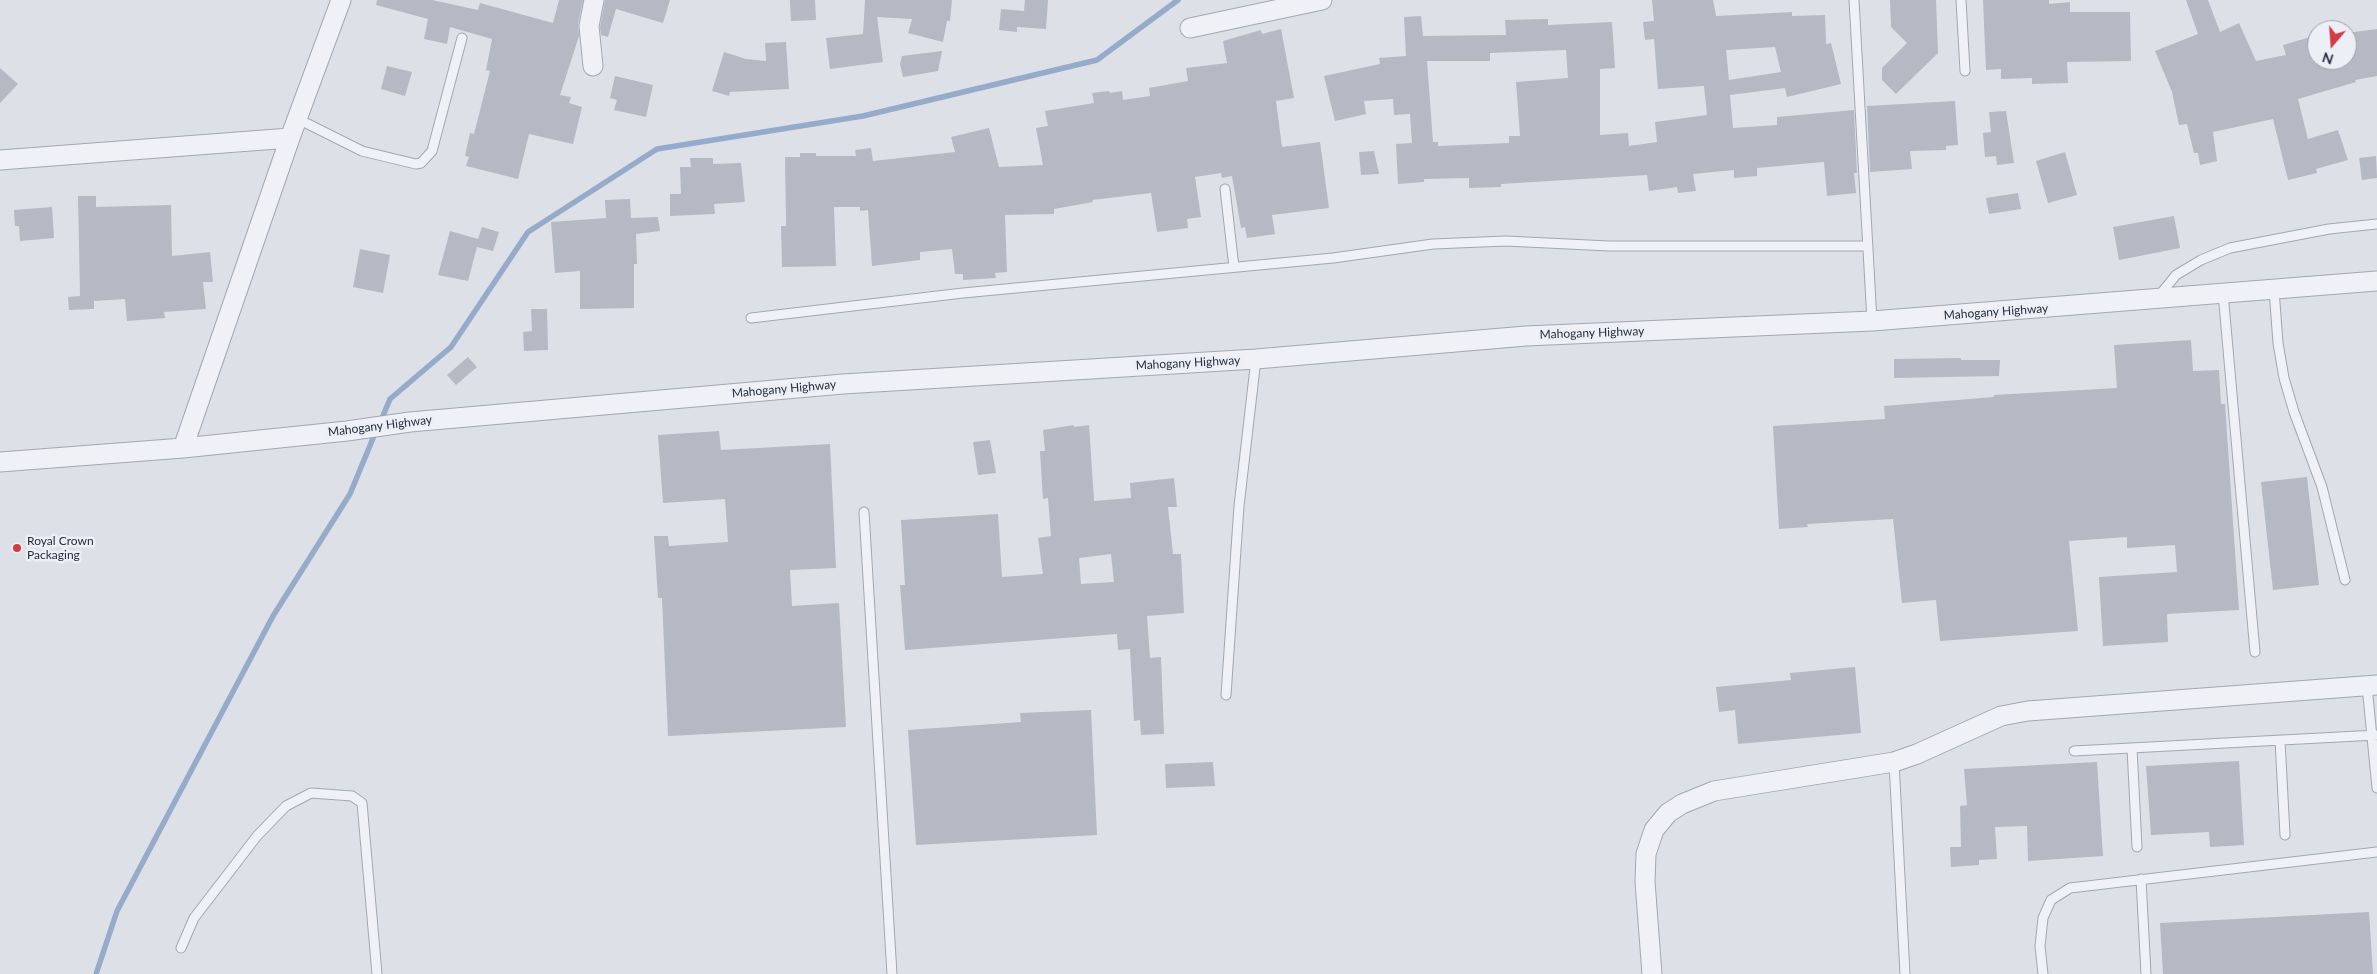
<!DOCTYPE html>
<style>
body{margin:0}
#map{position:relative;width:2377px;height:974px;overflow:hidden;background:#dde0e7;font-family:Lato,sans-serif}
canvas{display:block}
.north{position:absolute;left:2307px;top:20px;width:50px;height:50px;box-sizing:border-box;background:#eceff5;border:1px solid #9da1ac;border-radius:50%;rotate:198deg;font-size:14px;font-weight:700;line-height:20px;text-align:center;color:#262d3e}
.north::after{content:'';display:block;margin:auto;width:18px;height:22px;background:#d33c44;clip-path:polygon(50% 0,100% 100%,50% 72%,0 100%)}
</style>
<div id="map">
<canvas width="2377" height="974"></canvas>
<div class="north">N</div>
</div>
<script>
const c = document.querySelector('canvas').getContext('2d');
c.lineJoin = 'round';
const poly = rows => new Path2D(rows.map(r => 'M' + r).join(''));
function trace(path, color, width, dash) { c.strokeStyle = color; c.lineWidth = width; c.lineCap = dash ? 'butt' : 'round'; c.setLineDash(dash || []); c.stroke(path); }
function fill(path, color) { c.fillStyle = color; c.fill(path, 'evenodd'); }
function drawText(font, color, halo, rows, align = 'center') {
  c.font = font + ' Lato,sans-serif'; c.lineWidth = 5; c.setLineDash([]); c.textBaseline = 'middle'; c.strokeStyle = halo; c.fillStyle = color; for (const [text, x, y, turn = 0] of rows) {
    c.save(); c.translate(x, y); c.rotate((+turn || 0) * Math.PI / 180); c.textAlign = isNaN(turn) ? turn : align; if (halo) c.strokeText(text, 0, 0); c.fillText(text, 0, 0); c.restore();
  }
}
trace(poly([
 [380,423,390,399,451,347,528,232,657,149,863,116,1097,60,1178,0],
 [96,974,117,911,273,616,350,494,376,431]
]), '#96aac9', 5.5);
fill(poly([
 [377,0,432,0,478,10,480,3,553,23,559,0,583,0,578,24,579,36,560,95,571,97,569,103,582,107,573,144,529,134,518,179,466,166,469,157,465,156,470,133,474,134,490,71,486,70,492,39,450,27,447,44,424,39,428,19,376,5],
 [605,0,670,0,663,23,616,9,608,37,601,35,600,27],
 [790,0,815,0,816,20,791,21],
 [865,0,952,0,950,21,947,21,943,42,908,33,912,19,877,17,883,62,830,69,826,38,863,34],
 [1025,0,1048,0,1046,29,1017,27,1017,32,999,30,1001,9,1024,11],
 [1652,0,1713,0,1716,16,1792,12,1792,16,1825,15,1826,44,1831,43,1841,84,1787,97,1785,88,1730,95,1733,128,1777,125,1777,117,1854,110,1857,173,1854,173,1856,193,1827,196,1824,162,1757,168,1757,176,1734,178,1734,170,1693,174,1696,191,1678,193,1677,187,1649,191,1647,175,1501,184,1501,187,1469,188,1469,178,1424,179,1424,182,1398,184,1396,144,1412,143,1410,114,1394,115,1393,99,1364,101,1366,114,1335,121,1324,76,1380,64,1379,58,1406,56,1404,17,1421,16,1423,36,1506,35,1505,20,1548,19,1548,25,1612,22,1615,68,1600,69,1600,135,1628,133,1629,146,1657,142,1655,122,1707,115,1704,86,1658,89,1654,39,1645,40,1643,22,1654,21],
 [1775,47,1781,72,1729,80,1726,50],
 [1566,50,1568,78,1516,82,1520,136,1509,136,1509,143,1438,146,1438,142,1433,142,1427,61,1490,61,1490,53],
 [1890,0,1936,0,1938,53,1896,94,1882,80,1882,68,1907,43,1891,27],
 [1983,0,2049,0,2049,4,2070,2,2070,12,2130,12,2131,61,2067,62,2068,83,2032,84,2032,78,2001,79,2001,69,1986,70],
 [2186,0,2208,0,2220,32,2239,23,2256,61,2286,55,2283,45,2317,35,2317,60,2347,60,2347,33,2377,29,2377,76,2355,80,2356,82,2298,99,2308,139,2338,130,2348,160,2316,169,2317,173,2288,180,2273,119,2213,132,2217,161,2200,165,2198,153,2194,153,2187,124,2179,125,2172,92,2155,51,2198,34],
 [1281,29,1294,98,1276,101,1282,147,1320,142,1329,208,1272,215,1275,234,1247,238,1245,227,1241,228,1232,176,1222,178,1221,173,1195,177,1201,217,1187,219,1188,228,1157,232,1151,193,1092,200,1093,202,1054,209,1054,214,1005,215,1007,272,995,273,996,278,963,280,963,274,955,274,952,249,920,252,920,260,872,266,868,210,860,211,860,207,834,207,836,266,782,267,781,226,786,226,785,157,800,157,800,153,816,153,816,156,856,156,855,150,871,148,873,161,955,152,951,137,989,128,999,167,1043,165,1036,128,1048,126,1045,111,1094,103,1092,93,1109,91,1110,93,1122,91,1123,100,1150,96,1149,88,1188,81,1186,68,1227,63,1223,41,1261,30,1262,34],
 [786,42,789,89,730,92,729,96,712,91,724,52,746,59,766,61,765,43],
 [942,51,938,71,903,77,900,64,902,56],
 [387,66,412,72,405,96,381,89],
 [0,68,18,84,0,103],
 [615,76,653,85,646,117,614,110,617,100,610,98],
 [1955,101,1958,145,1946,146,1946,150,1910,151,1912,169,1870,172,1867,106],
 [2006,111,2014,163,1997,165,1996,156,1985,157,1983,133,1991,132,1989,112],
 [1374,151,1379,174,1361,175,1359,152],
 [2065,152,2077,195,2048,203,2036,161],
 [2376,156,2377,178,2362,180,2359,158],
 [690,158,713,158,713,164,741,163,745,202,714,204,715,214,670,216,670,194,681,194,680,167,691,167],
 [2018,193,2021,209,1989,214,1986,198],
 [78,196,96,196,96,207,171,205,172,256,210,252,213,282,203,282,206,309,164,312,165,318,127,321,125,299,94,301,94,309,69,310,68,297,80,296],
 [630,199,631,218,658,217,660,231,636,234,637,264,634,264,634,308,580,309,580,271,555,273,551,222,606,218,605,200],
 [52,207,54,238,20,241,19,226,15,226,14,210],
 [2174,216,2180,248,2119,260,2113,227],
 [482,227,499,232,493,251,477,247,468,281,438,275,450,231,478,239],
 [360,249,390,255,383,293,353,287],
 [531,309,547,309,548,350,524,351,523,332,532,331],
 [2191,340,2193,371,2219,370,2221,404,2225,404,2239,610,2167,614,2168,642,2103,646,2099,577,2177,572,2175,545,2127,548,2127,537,2069,541,2078,631,1940,641,1936,600,1902,603,1893,519,1807,524,1808,527,1779,529,1773,426,1885,419,1884,406,1994,397,1994,395,2117,388,2114,345],
 [468,357,477,367,456,385,447,375],
 [1961,358,1961,360,2000,360,1999,376,1894,378,1894,359],
 [1074,425,1074,427,1089,425,1094,501,1131,498,1130,483,1174,478,1177,507,1168,507,1173,554,1181,554,1184,613,1147,616,1150,658,1161,657,1164,734,1141,735,1140,720,1134,721,1130,649,1118,650,1117,634,905,650,900,585,905,585,901,520,998,514,1002,577,1043,574,1038,538,1051,536,1048,498,1043,499,1040,451,1045,451,1043,430],
 [1111,554,1114,582,1081,584,1079,558],
 [719,431,721,450,830,444,836,568,790,570,792,606,839,603,846,727,668,736,662,598,658,598,654,536,668,536,669,546,728,542,725,499,663,503,658,435],
 [990,440,996,473,978,475,973,442],
 [2307,477,2319,585,2273,590,2261,482],
 [1855,667,1861,733,1738,744,1735,710,1719,712,1716,687,1791,680,1790,673],
 [1091,710,1097,835,916,845,908,730,1021,722,1020,713],
 [2239,761,2244,845,2210,847,2209,832,2151,835,2146,766],
 [1213,762,1215,786,1166,788,1165,764],
 [2097,762,2103,856,2028,861,2027,826,1995,827,1997,859,1979,860,1979,865,1951,867,1950,847,1961,847,1960,806,1967,805,1964,769],
 [2369,912,2373,974,2163,974,2160,923]
]), '#b4b9c4');
const lane = poly([
 [1854,0,1872,321],
 [1961,0,1965,71],
 [298,119,362,151,416,164,421,163,432,151,462,38],
 [1225,189,1234,267],
 [2274,290,2278,343,2284,378,2294,412,2322,487,2345,580],
 [2223,293,2255,652],
 [2158,297,2176,275,2201,260,2230,248,2329,229,2377,224],
 [751,318,963,293,1333,258,1433,244,1506,241,1609,246,1868,246],
 [864,512,892,974],
 [2367,686,2377,788],
 [1226,695,1239,506,1256,359],
 [2280,740,2285,835],
 [2132,748,2137,847],
 [2074,751,2377,735],
 [1894,762,1905,974],
 [2141,879,2146,974],
 [181,948,194,918,257,836,286,806,311,793,352,796,362,803,377,974],
 [2043,974,2040,946,2043,918,2051,900,2070,888,2377,852]
]);
const street = poly([
 [1190,28,1322,0],
 [593,66,589,26,594,0],
 [0,160,290,138],
 [183,448,290,138,341,0],
 [0,462,183,448,347,431,410,422,843,384,1256,359,1526,336,1872,321,2377,281],
 [1652,974,1645,882,1646,854,1654,830,1668,813,1682,804,1714,791,1894,762,1917,754,2001,716,2028,711,2377,685]
]);
trace(lane, '#a2a7b1', 11);
trace(street, '#a2a7b1', 21);
trace(lane, '#f0f1f6', 9);
trace(street, '#f0f1f6', 19);
for (const [x, y, r, color] of [
 [17,548,5,"#d33c44"]
]) { const dot = new Path2D(); dot.arc(x, y, r, 0, 2 * Math.PI); c.fillStyle = color; c.fill(dot); trace(dot, '#eceff5', 2); }
drawText('12px', '#262d3e', '#eceff5', [
 ["Mahogany Highway",1996,312,-4],
 ["Mahogany Highway",1592,333,-2],
 ["Mahogany Highway",1188,363,-3],
 ["Mahogany Highway",784,389,-5],
 ["Mahogany Highway",380,426,-7]
]);
drawText('12px', '#262d3e', '#eceff5', [
 ["Royal Crown",27,541],
 ["Packaging",27,555]
], 'left');
</script>
